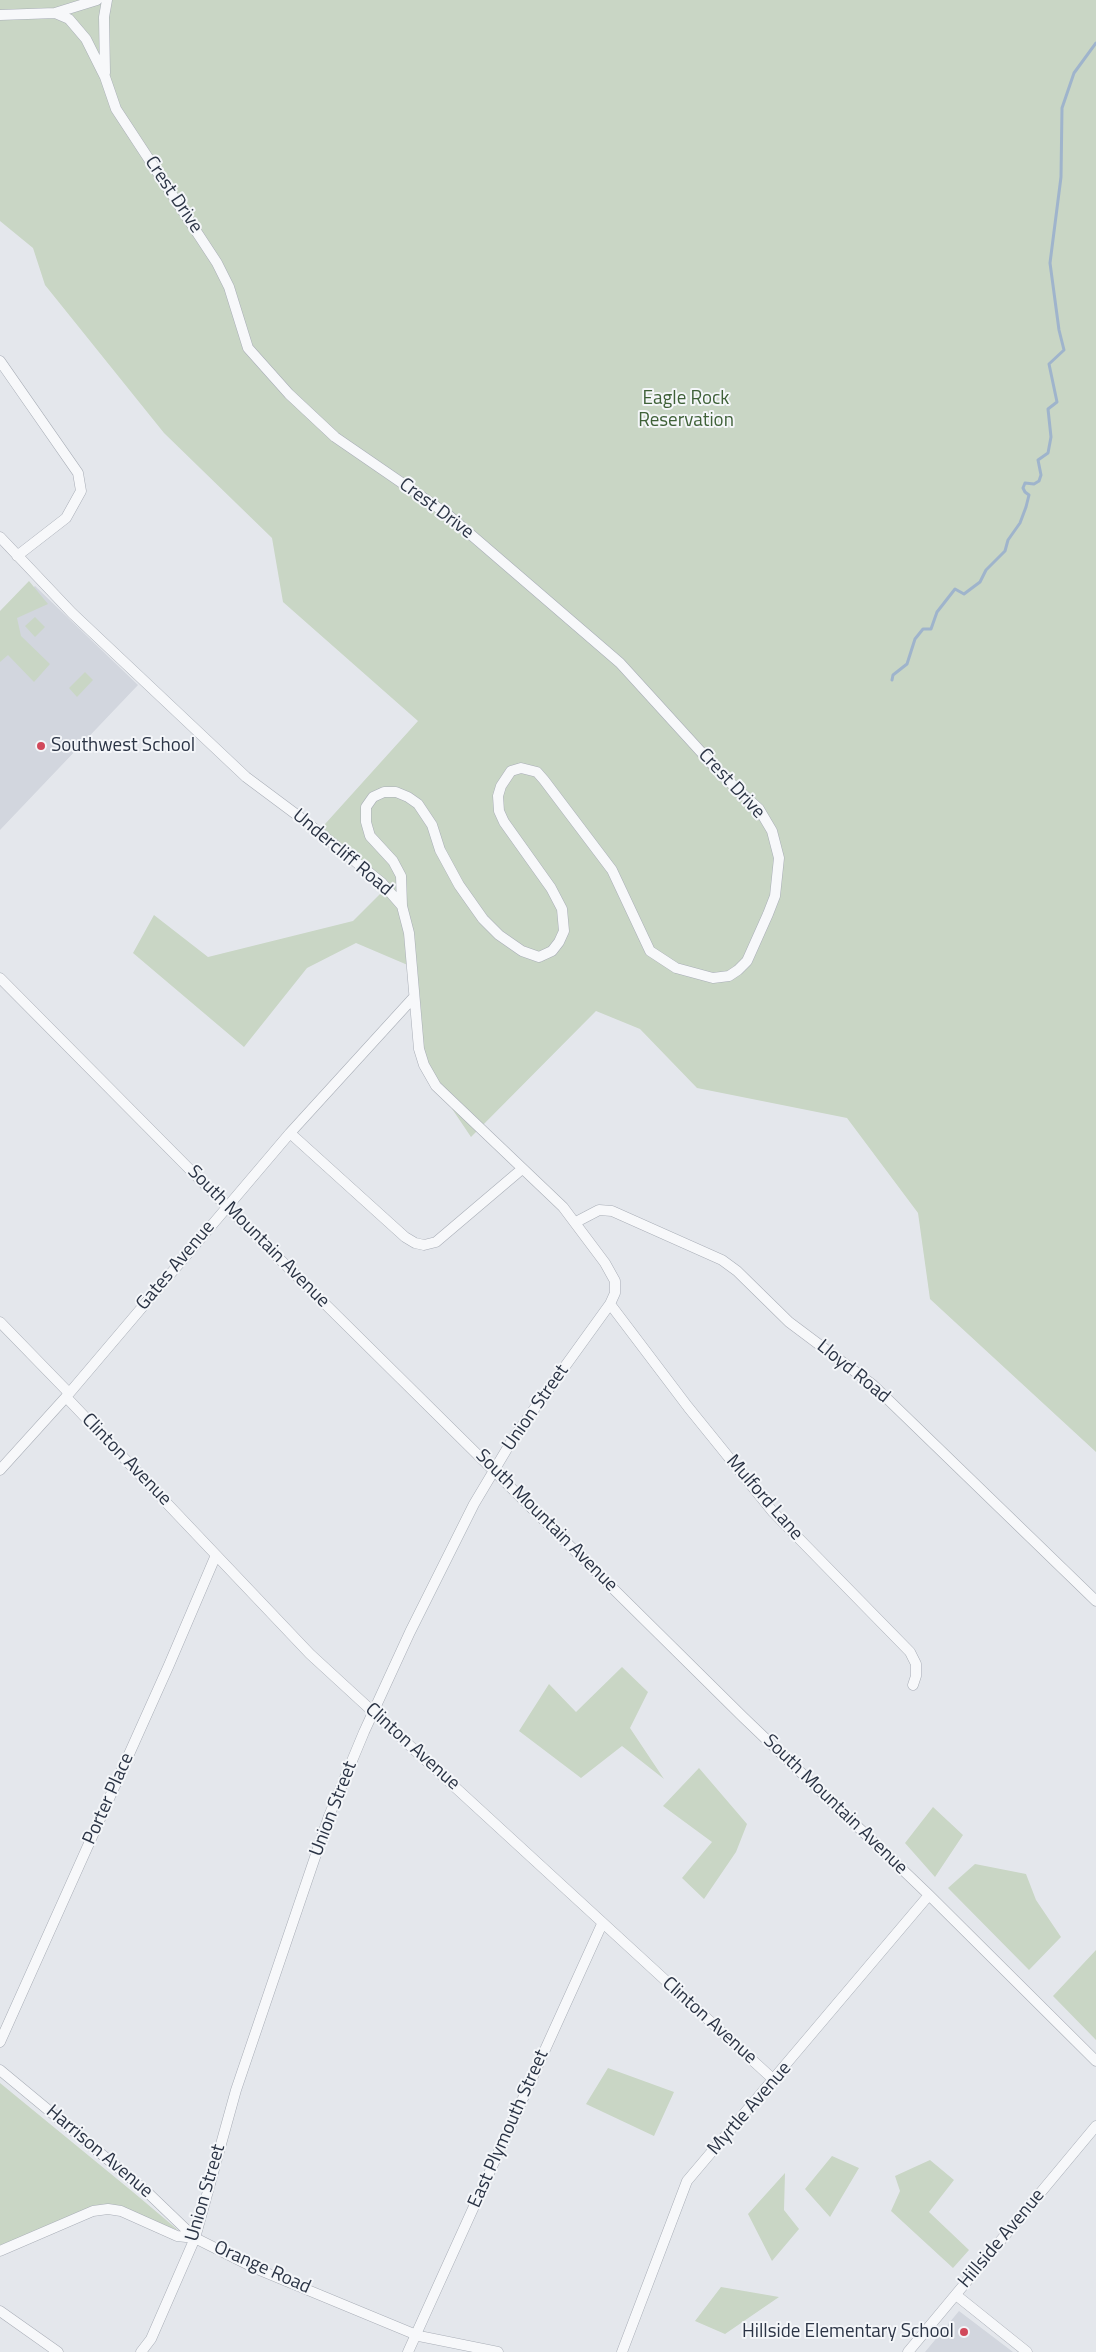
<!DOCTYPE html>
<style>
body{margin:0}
canvas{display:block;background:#e4e7ec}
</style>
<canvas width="1096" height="2352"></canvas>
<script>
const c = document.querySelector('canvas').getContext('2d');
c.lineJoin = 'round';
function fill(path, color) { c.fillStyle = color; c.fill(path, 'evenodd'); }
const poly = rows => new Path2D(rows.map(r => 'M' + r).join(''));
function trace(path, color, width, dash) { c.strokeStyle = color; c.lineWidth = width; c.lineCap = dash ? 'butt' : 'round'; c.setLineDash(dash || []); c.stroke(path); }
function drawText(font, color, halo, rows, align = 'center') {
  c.font = font + ' "Titillium Web",sans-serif'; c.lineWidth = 4; c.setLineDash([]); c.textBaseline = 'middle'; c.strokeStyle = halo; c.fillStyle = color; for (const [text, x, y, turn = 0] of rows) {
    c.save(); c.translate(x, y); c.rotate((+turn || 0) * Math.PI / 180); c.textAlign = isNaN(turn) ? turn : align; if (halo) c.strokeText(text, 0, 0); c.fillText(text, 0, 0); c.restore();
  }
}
fill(poly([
 [35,586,138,685,0,830,0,619],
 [959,2311,1013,2352,925,2352]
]), '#d2d6de');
fill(poly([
 [0,0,1096,0,1096,1452,930,1299,918,1213,847,1118,697,1088,640,1029,596,1011,471,1137,422,1064,417,969,356,943,307,968,244,1047,133,953,154,915,208,957,353,921,383,891,316,834,418,721,283,602,272,538,164,433,45,285,33,248,0,221],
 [29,581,48,604,17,618,21,636,50,664,34,682,8,655,0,662,0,611],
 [35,617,45,627,35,637,25,626],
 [85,672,93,680,77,697,69,688],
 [622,1667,648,1692,630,1728,664,1779,622,1746,581,1778,519,1731,549,1684,576,1712],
 [699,1768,747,1824,736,1852,704,1899,682,1878,712,1842,663,1806],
 [933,1807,963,1835,935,1877,905,1843],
 [975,1864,1026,1874,1036,1900,1061,1937,1029,1970,948,1888],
 [1096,1950,1096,2040,1053,1996],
 [608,2068,674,2092,654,2136,586,2104],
 [0,2083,133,2192,178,2230,121,2211,93,2211,0,2251],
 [832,2156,859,2168,830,2217,805,2189],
 [930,2160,954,2180,929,2212,969,2250,953,2268,891,2211,900,2191,895,2176],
 [785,2173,784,2210,799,2229,772,2261,748,2214],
 [721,2287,779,2297,725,2334,695,2321]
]), '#c9d6c5');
trace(poly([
 [892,680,893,675,907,664,915,639,923,629,931,629,937,612,955,589,964,594,980,582,986,570,1005,551,1008,540,1020,523,1026,507,1029,495,1025,492,1023,488,1025,483,1034,484,1039,481,1041,475,1038,460,1048,453,1051,437,1048,409,1057,402,1049,364,1064,350,1059,330,1050,263,1061,177,1062,108,1074,73,1096,43]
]), '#9fb4cc', 3);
const minor = poly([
 [55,13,69,19,86,39,105,77,116,109,217,263,229,287,248,348,289,394,335,437,447,514,620,663,722,775,759,809,772,831,779,858,775,896,768,914,747,961,738,970,729,976,713,978,676,968,650,951,612,870,544,780,537,772,521,768,511,771,501,786,498,796,499,811,504,822,551,888,562,909,564,931,559,942,552,951,539,957,522,951,499,935,483,919,459,885,440,850,432,825,418,804,408,797,396,792,384,792,373,797,366,807,366,822,370,836,393,861,401,876,402,906],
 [0,15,55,13,97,0],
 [105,73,104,17,107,0],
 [0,361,78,473,81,491,66,518,17,556],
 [0,537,72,613,246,777,305,821,382,883,402,906,409,933,419,1049,424,1065,436,1086,563,1207,605,1263,615,1281,615,1293,610,1304,514,1437,474,1504,410,1632,364,1732,329,1816,236,2090,195,2238,151,2339,141,2352],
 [0,978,226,1206,744,1718,929,1895,1096,2061],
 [290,1133,405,1237,415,1243,424,1245,436,1242,522,1169],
 [576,1222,599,1210,612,1211,722,1260,737,1271,789,1322,873,1385,1096,1601],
 [610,1304,688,1407,773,1512,910,1652,916,1664,916,1676,913,1685],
 [0,1322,69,1393],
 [66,1397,310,1654,774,2080],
 [0,1470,66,1397,290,1133,414,997],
 [0,2042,169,1665,216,1555],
 [0,2070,146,2191,195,2238],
 [0,2251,93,2211,108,2209,121,2211,177,2236,195,2238,257,2269,419,2336,498,2352],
 [956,2295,1027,2352],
 [0,2311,58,2352],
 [408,2352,602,1924],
 [622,2352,687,2181,929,1895],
 [908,2352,1096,2126]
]);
trace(minor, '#a9aeb7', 11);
trace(minor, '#f7f8fa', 10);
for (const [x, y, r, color] of [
 [41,746,5,"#d1495b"],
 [964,2332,5,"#d1495b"]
]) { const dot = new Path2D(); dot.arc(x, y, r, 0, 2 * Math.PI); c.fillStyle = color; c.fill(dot); trace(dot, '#f4f6f9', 2); }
drawText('19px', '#2b3445', '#f4f6f9', [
 ["Crest Drive",173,195,56],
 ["Crest Drive",436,509,37],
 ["Crest Drive",731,784,47],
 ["Undercliff Road",342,853,40],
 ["South Mountain Avenue",258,1237,45],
 ["Gates Avenue",176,1266,-50],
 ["Lloyd Road",853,1372,39],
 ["Union Street",536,1408,-55],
 ["Clinton Avenue",126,1460,46],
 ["Mulford Lane",764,1498,49],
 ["South Mountain Avenue",546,1521,45],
 ["Clinton Avenue",412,1747,42],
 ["Porter Place",109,1799,-66],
 ["South Mountain Avenue",835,1805,44],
 ["Union Street",334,1809,-69],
 ["Clinton Avenue",709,2021,42],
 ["Myrtle Avenue",750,2109,-49],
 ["East Plymouth Street",509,2129,-66],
 ["Harrison Avenue",99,2152,40],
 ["Union Street",206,2193,-74],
 ["Hillside Avenue",1002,2239,-50],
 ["Orange Road",262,2268,24]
]);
drawText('19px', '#3f6138', '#f4f6f9', [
 ["Eagle Rock",686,399],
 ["Reservation",686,421]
]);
drawText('19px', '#2b3445', '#f4f6f9', [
 ["Southwest School",51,746],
 ["Hillside Elementary School",954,2332,"right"]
], 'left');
</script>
